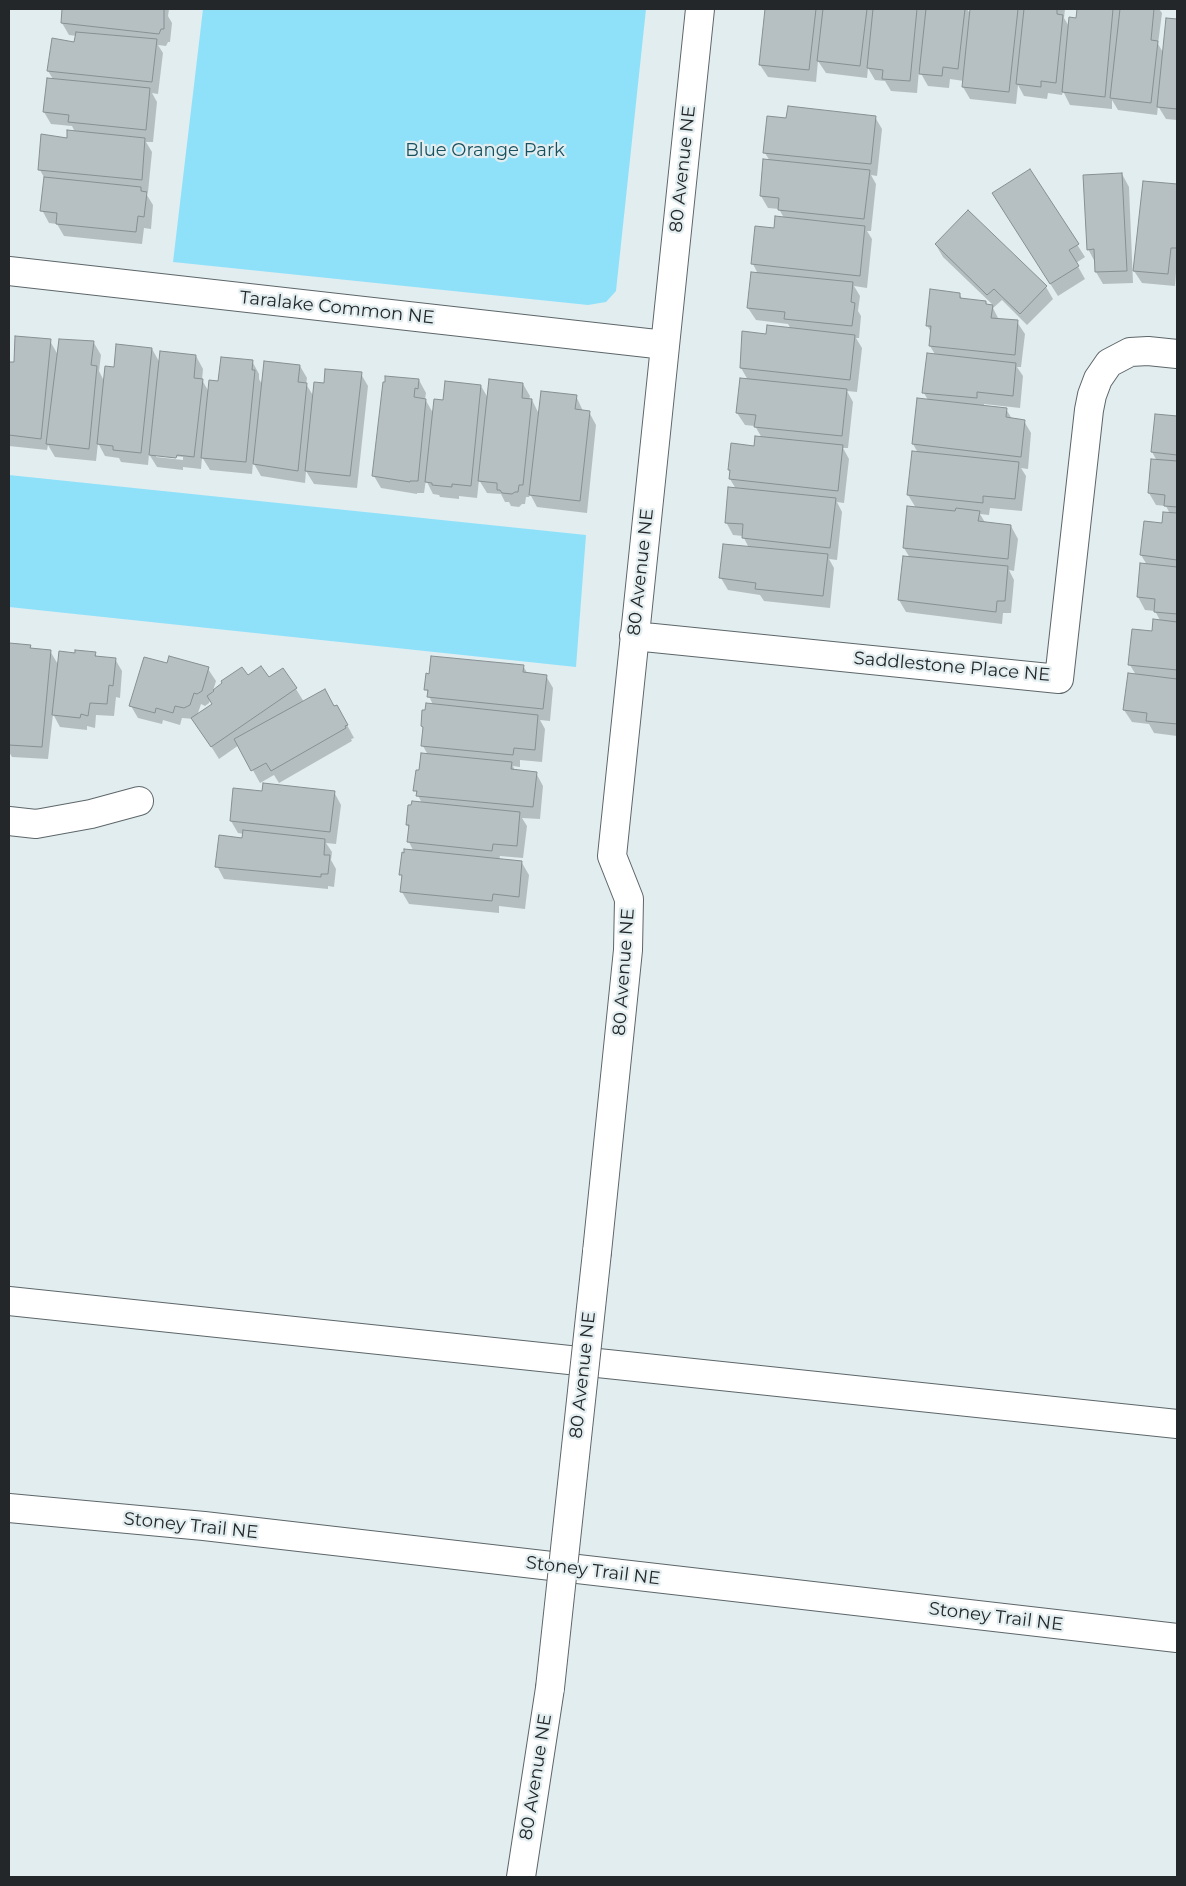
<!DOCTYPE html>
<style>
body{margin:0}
#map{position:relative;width:1186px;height:1886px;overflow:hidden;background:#e2edf0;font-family:Montserrat,sans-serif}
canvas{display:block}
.frame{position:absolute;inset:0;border:10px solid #242729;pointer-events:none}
</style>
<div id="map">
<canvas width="1186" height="1886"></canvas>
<div class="frame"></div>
</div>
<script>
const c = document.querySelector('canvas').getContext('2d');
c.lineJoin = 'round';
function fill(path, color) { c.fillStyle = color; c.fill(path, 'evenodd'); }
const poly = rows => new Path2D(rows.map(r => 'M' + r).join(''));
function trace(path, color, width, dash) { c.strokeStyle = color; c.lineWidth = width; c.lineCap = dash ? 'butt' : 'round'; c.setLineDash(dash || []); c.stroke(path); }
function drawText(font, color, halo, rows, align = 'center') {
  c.font = font + ' Montserrat,sans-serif'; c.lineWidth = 4.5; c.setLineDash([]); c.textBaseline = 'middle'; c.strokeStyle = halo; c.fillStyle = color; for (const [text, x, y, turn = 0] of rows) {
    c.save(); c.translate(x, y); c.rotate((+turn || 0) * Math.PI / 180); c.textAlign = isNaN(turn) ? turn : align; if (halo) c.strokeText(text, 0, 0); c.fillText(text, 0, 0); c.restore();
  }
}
fill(poly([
 [203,9,646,9,616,291,606,302,588,305,173,262],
 [9,475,586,535,576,667,9,607]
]), '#8fe1fa');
fill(poly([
 [64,9,169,9,168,16,172,23,170,42,168,42,166,46,158,45,163,53,158,94,152,93,157,102,153,142,146,142,152,152,148,192,145,192,153,205,151,229,144,228,142,244,64,236,57,224,49,223,42,210,45,179,40,170,75,132,72,126,51,124,44,112,53,79,48,71,75,43,77,36,69,35,62,23],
 [766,9,967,9,971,15,971,9,1065,9,1064,18,1070,28,1077,19,1078,9,1120,9,1121,11,1122,9,1159,9,1162,13,1158,44,1164,54,1168,19,1177,20,1177,120,1166,119,1158,106,1157,115,1118,110,1112,100,1112,109,1070,105,1063,91,1062,95,1048,93,1047,99,1024,96,1018,85,1016,104,970,99,963,87,964,81,950,79,949,88,928,86,919,70,917,93,891,91,885,81,875,80,868,68,867,78,826,73,818,61,816,82,768,77,760,65],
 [875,117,882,129,877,176,871,175,876,184,871,231,867,231,872,239,867,288,854,286,860,296,858,311,861,316,859,338,856,338,862,348,857,392,847,391,853,402,848,448,843,448,849,459,844,503,837,502,842,512,837,560,829,559,834,568,830,608,764,601,760,595,728,590,721,578,749,548,743,536,733,535,726,522,736,489,730,479,731,473,729,470,755,447,762,438,755,426,745,425,737,413,748,380,741,368,767,335,791,329,788,324,756,320,748,308,758,274,753,264,784,218,779,209,768,208,761,196,770,161,765,153,787,120],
 [1030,171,1085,257,1076,263,1085,279,1058,296,1001,206],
 [1122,174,1129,187,1133,283,1103,284,1096,272,1095,262,1088,249],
 [1144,182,1177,186,1177,260,1175,286,1142,283,1134,271],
 [936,245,1046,287,1053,299,1027,325,1002,300,993,308,999,320,1017,322,1025,334,1021,367,1017,367,1023,376,1020,408,984,404,984,407,1006,409,1012,419,1024,421,1031,433,1028,469,1021,468,1026,476,1022,511,990,508,989,515,980,514,986,524,1011,526,1018,539,1014,571,1009,570,1014,580,1011,613,1003,613,1002,624,906,612,899,600,910,558,904,548,916,508,908,495,918,453,913,444,928,400,924,393,936,356,930,346,932,334,927,325,959,294,963,300,986,302,987,305,994,306,943,257],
 [50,341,58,355,94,343,101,355,99,371,104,381,115,368,152,349,160,363,196,356,203,369,202,380,209,392,220,382,252,361,259,374,259,379,263,386,300,366,307,378,306,384,314,397,325,384,361,374,368,386,357,488,314,484,306,471,305,483,261,476,253,462,252,474,210,470,202,457,201,469,183,467,183,470,157,467,149,454,148,465,121,462,119,458,105,456,98,443,96,461,55,457,48,445,47,450,9,446,9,363,15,363],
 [156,454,183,457,183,460,156,457],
 [419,380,426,393,425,399,433,413,444,402,481,386,488,398,523,384,530,396,529,400,532,400,539,414,576,396,583,411,589,412,596,425,587,513,537,507,530,494,529,497,526,497,525,504,522,504,519,507,511,506,509,502,505,502,501,494,487,493,479,480,477,498,459,496,459,499,440,497,439,495,433,494,426,480,424,493,417,493,417,494,381,488,374,476],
 [1156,415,1177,417,1177,736,1154,733,1149,724,1132,722,1124,710,1136,675,1130,665,1161,622,1155,611,1145,610,1138,597,1141,564,1147,565,1141,555,1145,522,1163,524,1170,514,1166,506,1156,505,1149,493,1157,461,1152,452],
 [9,644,30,646,32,649,50,651,59,666,76,654,95,653,97,657,115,659,122,671,120,698,116,697,114,716,96,715,95,728,87,726,87,730,60,727,53,714,48,759,12,757,9,752],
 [168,665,208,669,216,681,212,694,248,677,269,679,296,689,304,702,334,708,337,706,354,738,351,739,352,741,279,783,274,775,260,783,239,745,219,759,194,719,182,718,180,725,163,720,162,724,138,718,131,706],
 [210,700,213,705,197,716,201,704,205,706,209,703],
 [523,666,528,674,546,676,553,688,550,721,540,720,545,729,542,762,520,760,520,767,513,766,515,771,536,773,543,786,540,819,522,818,527,826,523,858,500,856,499,860,522,863,529,875,525,909,499,906,499,913,409,904,402,892,403,878,401,874,414,852,409,842,410,830,407,825,422,803,415,790,420,772,428,755,423,746,424,730,422,726,433,705,426,689],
 [334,792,341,805,336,844,326,843,332,852,331,860,336,869,334,887,328,886,328,889,224,879,217,866,243,839,244,834,238,833,231,821,263,793]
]), '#0003');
const building = poly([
 [62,9,164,9,164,29,161,29,159,34,61,23,62,9],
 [765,9,816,9,809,70,759,65,765,9],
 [823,9,867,9,860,66,817,61,823,9],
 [873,9,917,9,910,81,882,79,883,70,867,68,873,9],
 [926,9,965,9,958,69,943,67,942,76,919,74,926,9],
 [970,9,1018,9,1009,92,962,87,970,9],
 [1024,9,1057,9,1057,14,1063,15,1056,83,1041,81,1041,87,1016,84,1024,9],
 [1077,9,1113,9,1105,97,1062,92,1069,17,1076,18,1077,9],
 [1120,9,1154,9,1151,40,1158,41,1151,103,1110,98,1120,9],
 [1166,18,1177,19,1177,109,1157,107,1166,18],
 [76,32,157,39,152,82,47,71,52,38,74,42,76,32],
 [47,78,150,88,146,130,68,122,69,115,43,112,47,78],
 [788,106,876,116,871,164,763,153,767,116,786,118,788,106],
 [67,130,145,138,142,180,38,170,41,134,67,138,67,130],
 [763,159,870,170,864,219,778,210,779,198,760,196,763,159],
 [1030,169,1079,244,1069,250,1079,266,1050,284,992,193,1030,169],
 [1122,173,1127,271,1095,272,1094,249,1087,250,1083,175,1122,173],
 [44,177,141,187,141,191,147,192,144,217,138,216,136,232,56,224,57,213,40,211,44,177],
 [1143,181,1177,184,1177,248,1171,248,1168,274,1133,271,1143,181],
 [968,210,1047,286,1020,314,994,289,987,295,935,244,968,210],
 [775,216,865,226,860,276,751,264,755,226,774,228,775,216],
 [751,272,853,282,851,302,855,303,852,326,784,319,785,312,747,308,751,272],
 [930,289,960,293,960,298,986,301,986,304,993,305,991,318,1018,320,1015,355,929,346,931,326,926,326,930,289],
 [767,325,855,335,850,380,740,368,742,331,766,334,767,325],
 [15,336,51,339,41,439,9,435,9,362,14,362,15,336],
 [59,339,94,341,91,365,97,366,89,449,46,444,59,339],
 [116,344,152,348,141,453,113,450,113,446,97,444,105,366,114,367,116,344],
 [160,351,196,355,194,378,203,379,194,457,177,455,176,458,149,455,160,351],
 [927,353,1016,363,1013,396,977,392,977,398,922,393,927,353],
 [221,357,253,360,252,370,255,370,246,462,201,458,209,380,218,381,221,357],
 [264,361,300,365,298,382,307,383,298,471,253,464,264,361],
 [325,369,362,372,350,476,305,471,314,382,324,383,325,369],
 [385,376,419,379,418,389,415,388,414,397,426,399,418,481,410,481,410,482,372,476,383,382,385,382,385,376],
 [740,378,847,389,842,436,754,427,756,415,736,413,740,378],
 [489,379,523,383,522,398,532,399,523,485,519,485,518,492,515,492,512,494,502,493,500,490,497,490,497,483,478,481,489,379],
 [445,381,481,385,471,486,452,484,452,487,432,485,432,483,425,482,434,399,443,400,445,381],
 [541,391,577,395,575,409,590,411,580,501,529,495,541,391],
 [917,398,1007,408,1006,417,1025,420,1021,457,912,444,917,398],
 [1155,414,1177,416,1177,455,1151,452,1155,414],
 [755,436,843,445,838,491,729,479,730,470,728,470,731,443,754,446,755,436],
 [912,451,1019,462,1015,499,983,496,983,503,907,495,912,451],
 [1151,459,1177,461,1177,507,1164,506,1165,495,1148,493,1151,459],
 [728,487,836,498,830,548,742,538,743,524,725,523,728,487],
 [907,506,955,511,956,508,980,511,978,521,1011,525,1008,559,903,548,907,506],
 [1163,512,1177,513,1177,560,1140,555,1144,521,1162,523,1163,512],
 [723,544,828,554,823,596,755,589,756,583,719,578,723,544],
 [903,556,1008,566,1005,601,997,601,996,612,898,600,903,556],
 [1140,563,1177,567,1177,614,1154,612,1155,599,1137,597,1140,563],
 [1153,619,1177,622,1177,670,1128,665,1132,629,1152,631,1153,619],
 [9,643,31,645,30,648,51,650,42,747,9,745,9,643],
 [75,650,96,652,95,656,116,658,113,686,109,685,107,704,90,703,88,716,81,714,80,718,52,715,59,651,75,653,75,650],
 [169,656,209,667,202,691,197,694,194,693,190,705,184,708,175,706,173,713,156,708,155,713,129,706,144,657,167,663,169,656],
 [431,656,524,665,523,672,547,675,543,709,427,697,428,690,424,690,426,673,429,674,431,656],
 [261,666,269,677,283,668,297,688,211,747,191,718,212,704,207,696,214,691,213,690,222,683,221,681,242,667,248,675,261,666],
 [1128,673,1177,679,1177,724,1146,721,1147,713,1123,710,1128,673],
 [325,689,334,706,337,705,348,725,345,726,346,728,271,771,266,763,251,771,234,739,325,689],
 [426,703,538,715,535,750,514,748,513,755,421,746,423,727,421,726,422,710,425,710,426,703],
 [421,753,512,762,511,769,537,772,533,807,416,796,417,791,413,791,416,770,419,770,421,753],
 [263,783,335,791,330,832,230,821,233,788,262,791,263,783],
 [412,801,520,812,517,846,493,844,492,851,407,842,409,825,406,825,408,805,411,805,412,801],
 [243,830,325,839,324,855,330,855,328,874,321,874,321,877,215,867,219,835,242,838,243,830],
 [404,849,522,861,519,897,493,894,492,901,400,892,402,875,399,875,402,852,404,853,404,849]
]);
fill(building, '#b6c0c3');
trace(building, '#868f92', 1);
const minor = poly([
 [9,271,665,345],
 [634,636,1059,679,1089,410,1092,395,1098,379,1109,363,1130,352,1148,351,1177,354],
 [9,821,36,824,91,814,139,801],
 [597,1252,628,950,629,899,612,856,700,9],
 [521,1877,550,1688]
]);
const highway = poly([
 [9,1301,1177,1424],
 [9,1508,204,1526,1177,1638]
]);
trace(minor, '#5d6669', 30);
trace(highway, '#5d6669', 30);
trace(minor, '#fff', 28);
trace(highway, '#fff', 28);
const minorBridge = poly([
 [550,1688,597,1252]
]);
trace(minorBridge, '#5d6669', 30, []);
trace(minorBridge, '#fff', 28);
drawText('18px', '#175160', '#e2edf0', [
 ["Blue Orange Park",485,151]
]);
drawText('18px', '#242729', '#e2edf0', [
 ["80 Avenue NE",683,169,-84],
 ["Taralake Common NE",337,308,6],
 ["80 Avenue NE",641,572,-84],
 ["Saddlestone Place NE",952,667,5],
 ["80 Avenue NE",624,972,-86],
 ["80 Avenue NE",583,1375,-84],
 ["Stoney Trail NE",191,1526,6],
 ["Stoney Trail NE",593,1571,7],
 ["Stoney Trail NE",996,1617,7],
 ["80 Avenue NE",536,1777,-81]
]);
</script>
